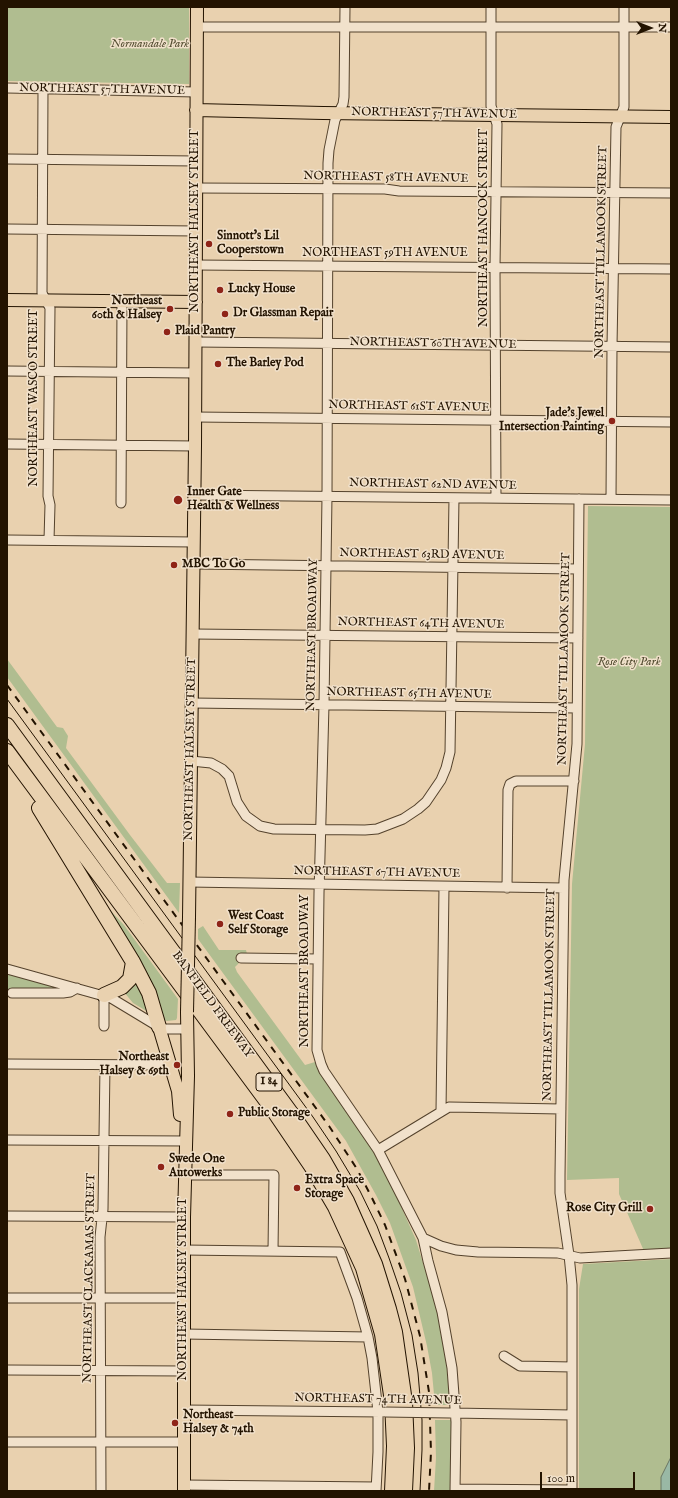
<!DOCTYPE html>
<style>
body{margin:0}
#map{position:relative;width:678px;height:1498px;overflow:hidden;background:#e9d1af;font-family:"IM FELL English",serif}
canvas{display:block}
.frame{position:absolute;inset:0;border:8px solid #231300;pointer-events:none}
.north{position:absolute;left:630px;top:8px;width:40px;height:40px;-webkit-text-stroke:3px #f1e1cb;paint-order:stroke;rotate:90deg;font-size:11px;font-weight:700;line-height:16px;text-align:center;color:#231300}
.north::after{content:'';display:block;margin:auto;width:14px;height:18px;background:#231300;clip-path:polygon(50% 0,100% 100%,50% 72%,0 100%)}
.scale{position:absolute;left:540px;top:1472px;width:95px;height:18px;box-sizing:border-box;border:2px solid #231300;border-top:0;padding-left:5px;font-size:12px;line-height:14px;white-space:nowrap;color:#231300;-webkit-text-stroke:3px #f1e1cb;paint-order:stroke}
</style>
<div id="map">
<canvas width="678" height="1498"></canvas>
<div class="frame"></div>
<div class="north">N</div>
<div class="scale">100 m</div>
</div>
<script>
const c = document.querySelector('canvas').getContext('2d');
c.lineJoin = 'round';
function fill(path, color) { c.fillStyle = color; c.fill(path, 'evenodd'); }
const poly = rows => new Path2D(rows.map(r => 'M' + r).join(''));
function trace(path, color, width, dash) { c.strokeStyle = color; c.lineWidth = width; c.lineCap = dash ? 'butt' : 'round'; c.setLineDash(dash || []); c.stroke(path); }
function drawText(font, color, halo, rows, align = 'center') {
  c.font = font + ' "IM FELL English",serif'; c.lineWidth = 3; c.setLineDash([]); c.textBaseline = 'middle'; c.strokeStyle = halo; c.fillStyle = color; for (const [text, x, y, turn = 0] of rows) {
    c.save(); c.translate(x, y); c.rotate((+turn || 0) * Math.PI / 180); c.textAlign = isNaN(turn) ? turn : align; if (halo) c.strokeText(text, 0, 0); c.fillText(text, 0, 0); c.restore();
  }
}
fill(poly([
 [7,7,189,7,189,84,7,81],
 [588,506,671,507,671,1250,644,1251,619,1194,619,1178,567,1180,572,884,585,744],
 [7,659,57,727,63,728,68,736,66,748,130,835,167,883,180,883,179,913,7,677],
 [109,909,124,925,178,999,177,1018,176,1020,167,1021,164,1020,108,910],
 [203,926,219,950,246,950,247,954,238,954,237,955,236,958,239,963,235,967,237,972,305,1065,315,1062,323,1078,355,1122,371,1147,395,1193,416,1240,435,1302,442,1330,448,1366,451,1404,450,1405,435,1405,432,1373,427,1346,413,1287,390,1223,376,1195,346,1141,198,939,198,929],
 [7,973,64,989,7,989],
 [136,974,148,1012,133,1003,124,992],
 [671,1259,671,1491,579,1491,579,1289,583,1264],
 [435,1420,451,1420,452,1422,452,1491,434,1491,436,1458]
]), '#b0bd90');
const water = poly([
 [671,1457,671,1491,661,1491,661,1477,671,1457]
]);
fill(water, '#99b8a5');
trace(water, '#6a7663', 1);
const minor = poly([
 [345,7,344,97,343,104,335,120,329,150,328,163,327,496,324,705,319,893,317,1050,321,1064,324,1071,378,1150,423,1238,428,1261,442,1312,452,1368,456,1422,455,1491],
 [491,7,491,106,497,124,495,267,496,498],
 [197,27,671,27],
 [7,88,196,92],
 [43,89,42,293,50,308,48,496,50,505,49,540],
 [7,159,196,161],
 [196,188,385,189,399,191,671,193],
 [7,229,196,231],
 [196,265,671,269],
 [196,342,671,347],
 [7,371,195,373],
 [195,417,671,422],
 [7,444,195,446],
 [195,495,671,500],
 [611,499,612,346,616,127,624,107,624,7],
 [121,503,122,301],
 [7,540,194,542],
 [194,564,578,569],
 [193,634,578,638],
 [192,703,577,708],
 [191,761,211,763,222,769,229,776,237,802,246,816,260,826,274,829,365,830,377,829,403,819,418,809,426,802,441,780,446,768,450,752,454,498],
 [189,882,564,888],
 [507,888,508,790,510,784,516,781,574,781],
 [241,958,318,959],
 [7,969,111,998,159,1027,165,1029,187,1029],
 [12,993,63,993,70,992,77,988],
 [104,1026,104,995],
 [7,1064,172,1065],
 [441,1111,444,887],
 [7,1140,187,1141],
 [378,1150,449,1107,561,1109],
 [185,1175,274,1175,273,1251],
 [7,1216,184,1217],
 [423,1238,441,1246,456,1250,478,1252,558,1253,580,1258,671,1253],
 [184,1250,340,1252,357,1298,368,1337,372,1358,378,1412,378,1452,376,1491],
 [7,1298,184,1298],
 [184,1334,368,1337],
 [504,1356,520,1366,572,1367],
 [7,1370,184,1371],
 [184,1410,382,1412],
 [452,1413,572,1415],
 [7,1442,184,1442],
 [184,1485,376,1487],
 [455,1489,572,1490],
 [101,1491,100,1237,103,1209,105,1065],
 [572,1491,572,1285,569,1255,560,1193,560,1176,564,880,577,744,579,499]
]);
const major = poly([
 [196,110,323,113,671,117],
 [7,300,196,302],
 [189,917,195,446,197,7],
 [159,1027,178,1091,180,1115],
 [184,1491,184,1217,188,1076,187,1012]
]);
const highway = poly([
 [7,725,297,1121,323,1159,347,1201,375,1264,389,1309,395,1332,405,1402,407,1448,405,1491],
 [7,751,273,1110,311,1166,335,1207,363,1268,382,1334,392,1402,394,1446,392,1491],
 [39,808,133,962,149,993,159,1027],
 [104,995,122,987,130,979,133,962]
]);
trace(minor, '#54422c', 11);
trace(major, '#231300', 14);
trace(highway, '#231300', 16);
trace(minor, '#f1e1cb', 9);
trace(major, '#e9d1af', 12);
trace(highway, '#e9d1af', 14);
trace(poly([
 [7,699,313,1117,336,1151,360,1191,377,1226,389,1258,401,1293,412,1335,418,1373,422,1420,422,1450,420,1491]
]), '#231300', 1);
trace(poly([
 [7,685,329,1126,357,1169,372,1198,385,1225,405,1279,420,1336,429,1392,431,1452,429,1491]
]), '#231300', 2, [7, 7]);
const minorBridge = poly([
 [385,1412,450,1413]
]);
const majorBridge = poly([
 [187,1012,189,917]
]);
trace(minorBridge, '#54422c', 11, []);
trace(majorBridge, '#231300', 14, []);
trace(minorBridge, '#f1e1cb', 9);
trace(majorBridge, '#e9d1af', 12);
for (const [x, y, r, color] of [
 [209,244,4,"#8f2418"],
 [220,290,4,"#8f2418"],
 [170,309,4,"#8f2418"],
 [225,314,4,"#8f2418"],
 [167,332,4,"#8f2418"],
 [218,364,4,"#8f2418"],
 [612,421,4,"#8f2418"],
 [178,500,5,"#8f2418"],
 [174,565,4,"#8f2418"],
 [220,924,4,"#8f2418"],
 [177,1065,4,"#8f2418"],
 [230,1114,4,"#8f2418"],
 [161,1167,4,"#8f2418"],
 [297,1188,4,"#8f2418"],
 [650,1209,4,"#8f2418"],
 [175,1423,4,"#8f2418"]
]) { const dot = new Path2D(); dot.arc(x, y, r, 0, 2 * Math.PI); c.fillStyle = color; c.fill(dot); trace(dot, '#f1e1cb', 1.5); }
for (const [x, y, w] of [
 [269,1082,26]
]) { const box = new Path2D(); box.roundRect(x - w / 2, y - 9, w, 18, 3); c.fillStyle = '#f1e1cb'; c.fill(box); trace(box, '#231300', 1); }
drawText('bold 11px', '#231300', null, [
 ["I 84",269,1082]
]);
drawText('italic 12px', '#544e32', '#f1e1cb', [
 ["Normandale Park",150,45],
 ["Rose City Park",629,663]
]);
drawText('12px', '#231300', '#f1e1cb', [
 ["NORTHEAST 57TH AVENUE",102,90,1],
 ["NORTHEAST 57TH AVENUE",434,114,1],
 ["NORTHEAST 58TH AVENUE",386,178,1],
 ["NORTHEAST HALSEY STREET",196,221,-90],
 ["NORTHEAST HANCOCK STREET",485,228,-90],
 ["NORTHEAST TILLAMOOK STREET",602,252,-89],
 ["NORTHEAST 59TH AVENUE",385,254],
 ["NORTHEAST 60TH AVENUE",433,344,1],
 ["NORTHEAST WASCO STREET",35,398,-90],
 ["NORTHEAST 61ST AVENUE",409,407,1],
 ["NORTHEAST 62ND AVENUE",433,485,1],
 ["NORTHEAST 63RD AVENUE",422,555,1],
 ["NORTHEAST 64TH AVENUE",421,624,1],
 ["NORTHEAST BROADWAY",313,635,-89],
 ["NORTHEAST TILLAMOOK STREET",565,659,-89],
 ["NORTHEAST 65TH AVENUE",409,694,1],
 ["NORTHEAST HALSEY STREET",191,749,-89],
 ["NORTHEAST 67TH AVENUE",377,873,1],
 ["NORTHEAST BROADWAY",306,971,-90],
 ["NORTHEAST TILLAMOOK STREET",550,995,-89],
 ["BANFIELD FREEWAY",212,1005,54],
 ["NORTHEAST CLACKAMAS STREET",90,1278,-89],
 ["NORTHEAST HALSEY STREET",184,1289,-90],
 ["NORTHEAST 74TH AVENUE",378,1400,1]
]);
drawText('bold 12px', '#231300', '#f1e1cb', [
 ["Sinnott's Lil",217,237],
 ["Cooperstown",217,251],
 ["Lucky House",228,290],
 ["Northeast",162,302,"right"],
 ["60th & Halsey",162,316,"right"],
 ["Dr Glassman Repair",233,314],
 ["Plaid Pantry",175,332],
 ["The Barley Pod",226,364],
 ["Jade's Jewel",604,414,"right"],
 ["Intersection Painting",604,428,"right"],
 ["Inner Gate",187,493],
 ["Health & Wellness",187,507],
 ["MBC To Go",182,565],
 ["West Coast",228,917],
 ["Self Storage",228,931],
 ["Northeast",169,1058,"right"],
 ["Halsey & 69th",169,1072,"right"],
 ["Public Storage",238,1114],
 ["Swede One",169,1160],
 ["Autowerks",169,1174],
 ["Extra Space",305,1181],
 ["Storage",305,1195],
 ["Rose City Grill",642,1209,"right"],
 ["Northeast",183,1416],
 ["Halsey & 74th",183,1430]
], 'left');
</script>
